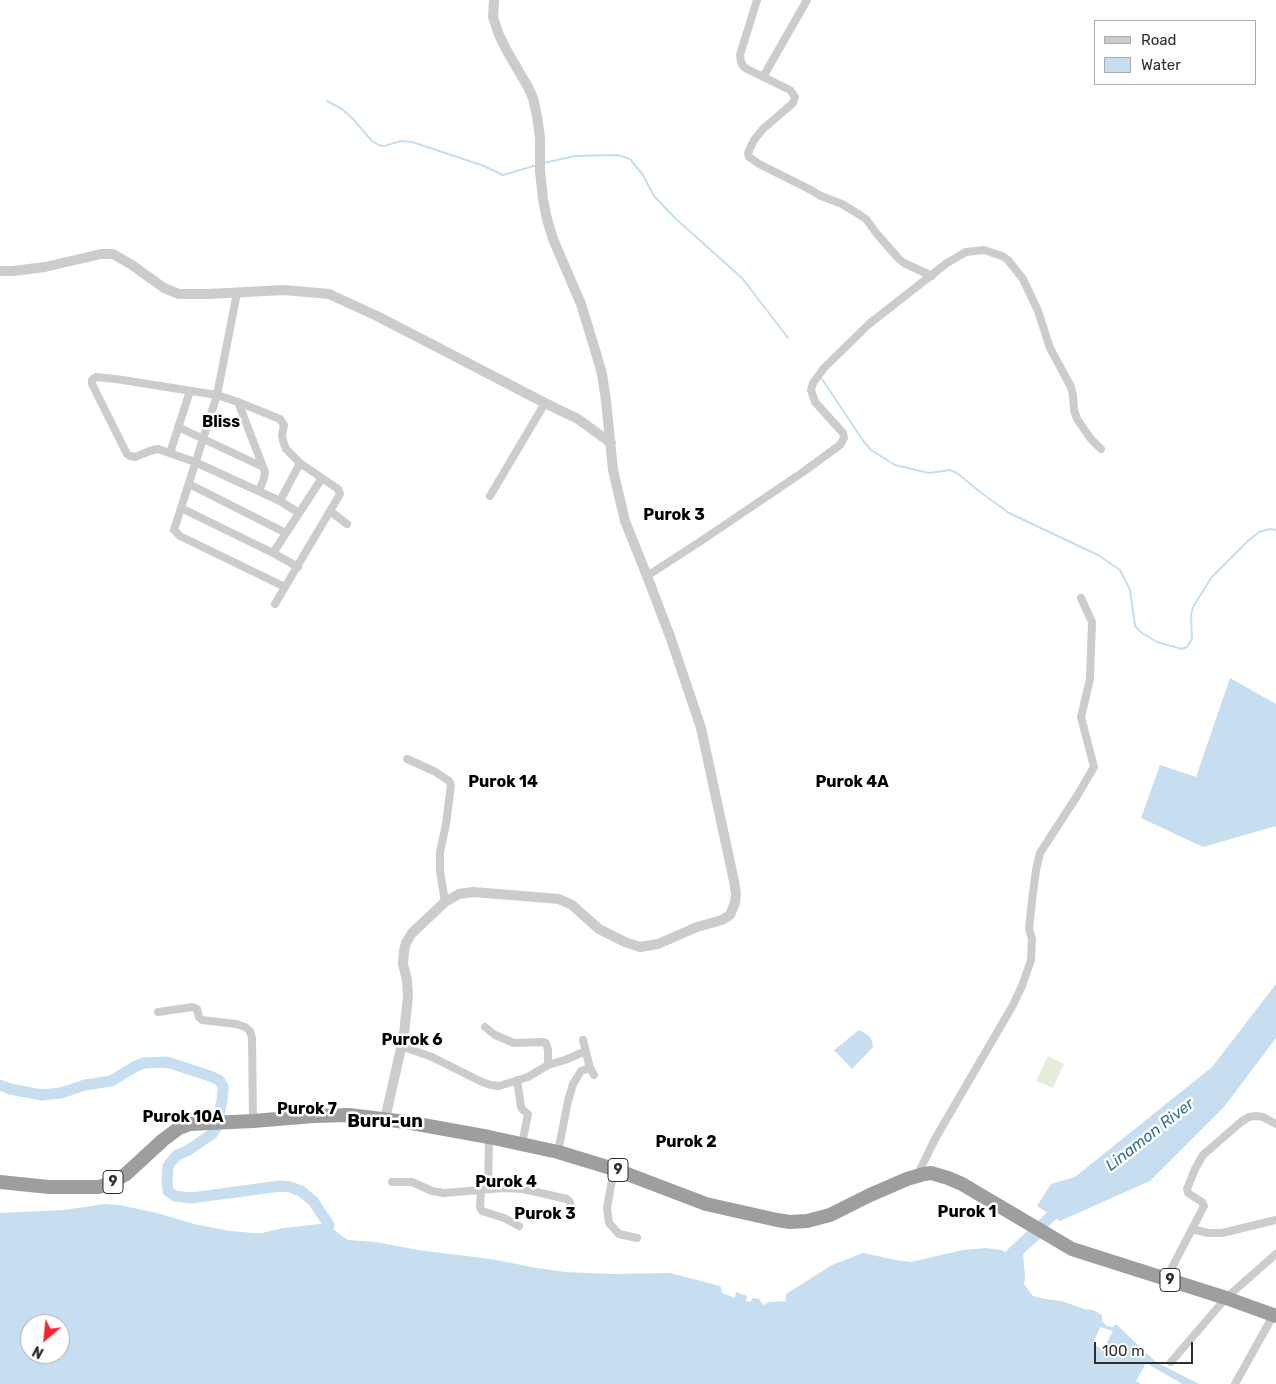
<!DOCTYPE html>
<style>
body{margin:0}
#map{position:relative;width:1276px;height:1384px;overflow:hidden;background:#fff;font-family:Rubik,sans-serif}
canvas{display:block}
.legend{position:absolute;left:1094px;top:20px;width:162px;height:65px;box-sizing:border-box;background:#fff;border:1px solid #acacac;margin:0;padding:6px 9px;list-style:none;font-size:15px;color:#2f2f2f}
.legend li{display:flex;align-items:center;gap:10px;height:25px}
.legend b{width:25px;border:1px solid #acacac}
.north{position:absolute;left:20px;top:1314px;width:50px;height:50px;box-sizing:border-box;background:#fff;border:1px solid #acacac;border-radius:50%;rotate:208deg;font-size:14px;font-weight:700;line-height:20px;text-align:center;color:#2f2f2f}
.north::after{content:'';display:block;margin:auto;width:18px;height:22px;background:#f5232b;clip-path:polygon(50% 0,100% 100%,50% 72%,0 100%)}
.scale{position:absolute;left:1094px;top:1342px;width:99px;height:22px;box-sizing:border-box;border:2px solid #2f2f2f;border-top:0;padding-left:6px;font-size:15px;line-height:18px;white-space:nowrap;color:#2f2f2f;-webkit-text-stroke:4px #fff;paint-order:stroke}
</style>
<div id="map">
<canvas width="1276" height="1384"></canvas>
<ul class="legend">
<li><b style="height:6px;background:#ccc"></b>Road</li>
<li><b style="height:14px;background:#c6deef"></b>Water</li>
</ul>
<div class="north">N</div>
<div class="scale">100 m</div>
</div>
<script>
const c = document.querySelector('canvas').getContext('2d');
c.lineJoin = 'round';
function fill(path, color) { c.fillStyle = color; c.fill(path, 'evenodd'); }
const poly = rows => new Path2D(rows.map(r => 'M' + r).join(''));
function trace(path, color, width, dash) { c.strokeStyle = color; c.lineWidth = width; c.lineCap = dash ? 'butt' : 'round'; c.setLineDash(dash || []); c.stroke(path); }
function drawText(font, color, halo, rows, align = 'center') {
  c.font = font + ' Rubik,sans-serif'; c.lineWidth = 5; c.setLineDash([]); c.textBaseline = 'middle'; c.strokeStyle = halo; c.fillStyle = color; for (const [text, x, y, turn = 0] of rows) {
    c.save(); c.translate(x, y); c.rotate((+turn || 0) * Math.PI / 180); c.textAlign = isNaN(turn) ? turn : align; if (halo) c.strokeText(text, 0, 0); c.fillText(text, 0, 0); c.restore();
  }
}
fill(poly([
 [1048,1056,1064,1064,1053,1088,1036,1081]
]), '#e5eedc');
fill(poly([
 [1230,678,1276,704,1276,826,1203,847,1141,818,1160,765,1196,777],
 [1276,984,1276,1038,1224,1107,1150,1181,1060,1221,1037,1206,1051,1184,1075,1177,1212,1067],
 [859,1030,865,1033,871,1038,873,1047,852,1069,834,1050],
 [105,1204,119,1205,157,1213,194,1224,230,1231,253,1233,262,1233,283,1228,320,1224,329,1225,339,1234,348,1240,376,1242,418,1250,491,1259,537,1268,566,1272,611,1274,670,1273,720,1286,721,1288,722,1293,735,1298,736,1292,747,1296,746,1301,750,1302,753,1298,759,1299,763,1305,769,1302,786,1301,786,1294,832,1265,863,1253,896,1260,911,1262,963,1250,986,1248,1001,1250,1011,1254,1015,1258,1011,1250,1031,1229,1043,1236,1023,1254,1025,1276,1024,1284,1033,1296,1045,1299,1062,1301,1084,1309,1093,1310,1102,1315,1102,1321,1107,1326,1113,1327,1116,1324,1119,1327,1156,1362,1199,1384,1182,1384,1146,1363,1136,1381,1141,1384,0,1384,0,1213,63,1210],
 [30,1324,60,1324,60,1354,30,1354],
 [1100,1327,1113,1331,1103,1350,1093,1344]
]), '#c6deef');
trace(poly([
 [327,101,342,109,353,119,372,141,379,145,384,146,401,141,412,142,484,166,503,175,537,165],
 [544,163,575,156,618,155,630,159,643,175,654,196,676,219,742,278,788,338],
 [822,379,864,442,871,450,895,465,929,473,950,470,957,473,979,491,1009,513,1098,555,1120,570,1130,590,1135,626,1142,633,1157,642,1182,649,1187,647,1192,639,1191,615,1193,607,1211,578,1248,541,1259,532,1270,529,1276,530]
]), '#c6deef', 2);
trace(poly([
 [0,1085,10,1089,42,1095,61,1093,85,1085,111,1081,136,1066,144,1063,164,1062,170,1063,210,1076,219,1080,223,1086,223,1090,222,1100,216,1128,212,1134,187,1151,177,1155,170,1163,168,1166,167,1181,168,1191,175,1196,191,1198,280,1186,290,1187,301,1191,313,1201,329,1225],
 [1011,1254,1062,1206]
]), '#c6deef', 11);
trace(poly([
 [757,0,740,55,741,62,743,66,747,69,790,90,795,97,793,103,763,129,754,140,748,153,749,157,759,164,809,189,821,196,842,204,860,215,866,219,877,234,899,259,904,263,932,276],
 [763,77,807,0],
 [237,293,217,395,174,530,180,536,285,587],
 [238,402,265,472,264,478,259,491],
 [178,427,263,467],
 [170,453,190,391],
 [189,484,286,533],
 [490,496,545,403],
 [280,501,300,463],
 [181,508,273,553,298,567],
 [330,511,347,524],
 [273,553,322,478],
 [647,576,701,541,803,472,840,445,844,438,843,433,815,402,811,390,813,383,824,368,869,324,947,263,966,252,984,250,1002,256,1008,260,1023,279,1038,311,1050,348,1071,387,1073,395,1074,410,1077,419,1091,439,1101,449],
 [275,604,340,494,338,489,300,463,286,449,283,441,282,435,284,425,280,419,238,402,217,395,116,379,96,377,92,380,92,384,127,454,130,456,135,457,150,451,158,449,195,462,280,501,299,513],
 [407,759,434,771,449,781,451,785,446,824,440,852,440,871,445,902],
 [158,1012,193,1007,197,1009,199,1017,202,1020,236,1024,245,1027,250,1031,252,1038,253,1121],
 [485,1027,495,1035,514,1043,544,1042,546,1043,548,1050,548,1065],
 [583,1040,590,1068],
 [401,1046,432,1057,482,1082,491,1085,499,1086,528,1077,548,1065,565,1060,586,1051],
 [517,1080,521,1107,523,1110,528,1114,522,1144],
 [558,1152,568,1101,573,1084,581,1071,590,1068,594,1075],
 [614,1169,607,1208,609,1223,619,1234,637,1238],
 [917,1176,935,1139,1013,1005,1022,986,1031,960,1032,939,1029,929,1032,901,1036,870,1040,853,1077,796,1094,767,1081,717,1090,679,1092,622,1081,598],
 [392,1182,412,1182,432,1191,444,1193,504,1188,523,1189,567,1199,570,1202,570,1209],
 [488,1189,489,1137],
 [481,1190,480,1207,482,1211,504,1218,519,1226],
 [1192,1229,1208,1233,1222,1233,1276,1220],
 [1166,1279,1204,1206,1202,1202,1188,1193,1187,1189,1195,1169,1203,1155,1241,1122,1249,1117,1256,1116,1263,1117,1276,1124],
 [1171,1362,1226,1298,1276,1254],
 [1235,1384,1274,1314]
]), '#ccc', 8);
trace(poly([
 [0,271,13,271,45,267,101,254,113,254,132,265,164,288,179,294,208,294,284,290,329,294,377,316,545,403,578,419,611,443],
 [385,1119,404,1035,405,1024,408,997,407,980,403,964,404,951,406,943,412,933,445,902,459,894,473,892,559,899,572,905,599,929,625,942,640,947,658,944,697,927,722,920,730,915,735,903,736,894,734,881,701,728,671,639,647,576,625,521,613,470,606,401,602,374,596,353,581,304,553,239,547,219,543,199,540,171,540,138,537,116,533,98,528,87,507,51,499,35,493,17,494,0]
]), '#ccc', 10);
trace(poly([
 [0,1182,49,1187,99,1187,113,1182,126,1174,163,1140,179,1128,190,1124,253,1121,314,1116,349,1115,406,1122,489,1137,558,1152,614,1169,706,1204,777,1220,790,1222,807,1221,830,1215,870,1195,907,1179,924,1174,931,1173,948,1178,962,1184,1072,1249,1226,1298,1276,1316]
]), '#9e9e9e', 14);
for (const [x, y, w] of [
 [618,1170,20],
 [113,1182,20],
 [1170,1280,20]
]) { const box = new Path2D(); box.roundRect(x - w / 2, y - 11.5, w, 23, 4); c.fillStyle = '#fff'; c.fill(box); trace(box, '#2f2f2f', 1); }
drawText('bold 14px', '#2f2f2f', null, [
 ["9",618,1170],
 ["9",113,1182],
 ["9",1170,1280]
]);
drawText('bold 16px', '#000', '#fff', [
 ["Bliss",221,422],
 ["Purok 3",674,515],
 ["Purok 14",503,782],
 ["Purok 4A",852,782],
 ["Purok 6",412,1040],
 ["Purok 7",307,1109],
 ["Purok 10A",183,1117],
 ["Purok 2",686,1142],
 ["Purok 4",506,1182],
 ["Purok 1",967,1212],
 ["Purok 3",545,1214]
]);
drawText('italic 16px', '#356f99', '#fff', [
 ["Linamon River",1150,1135,-38]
]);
drawText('bold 18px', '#000', '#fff', [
 ["Buru-un",385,1122]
]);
</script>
